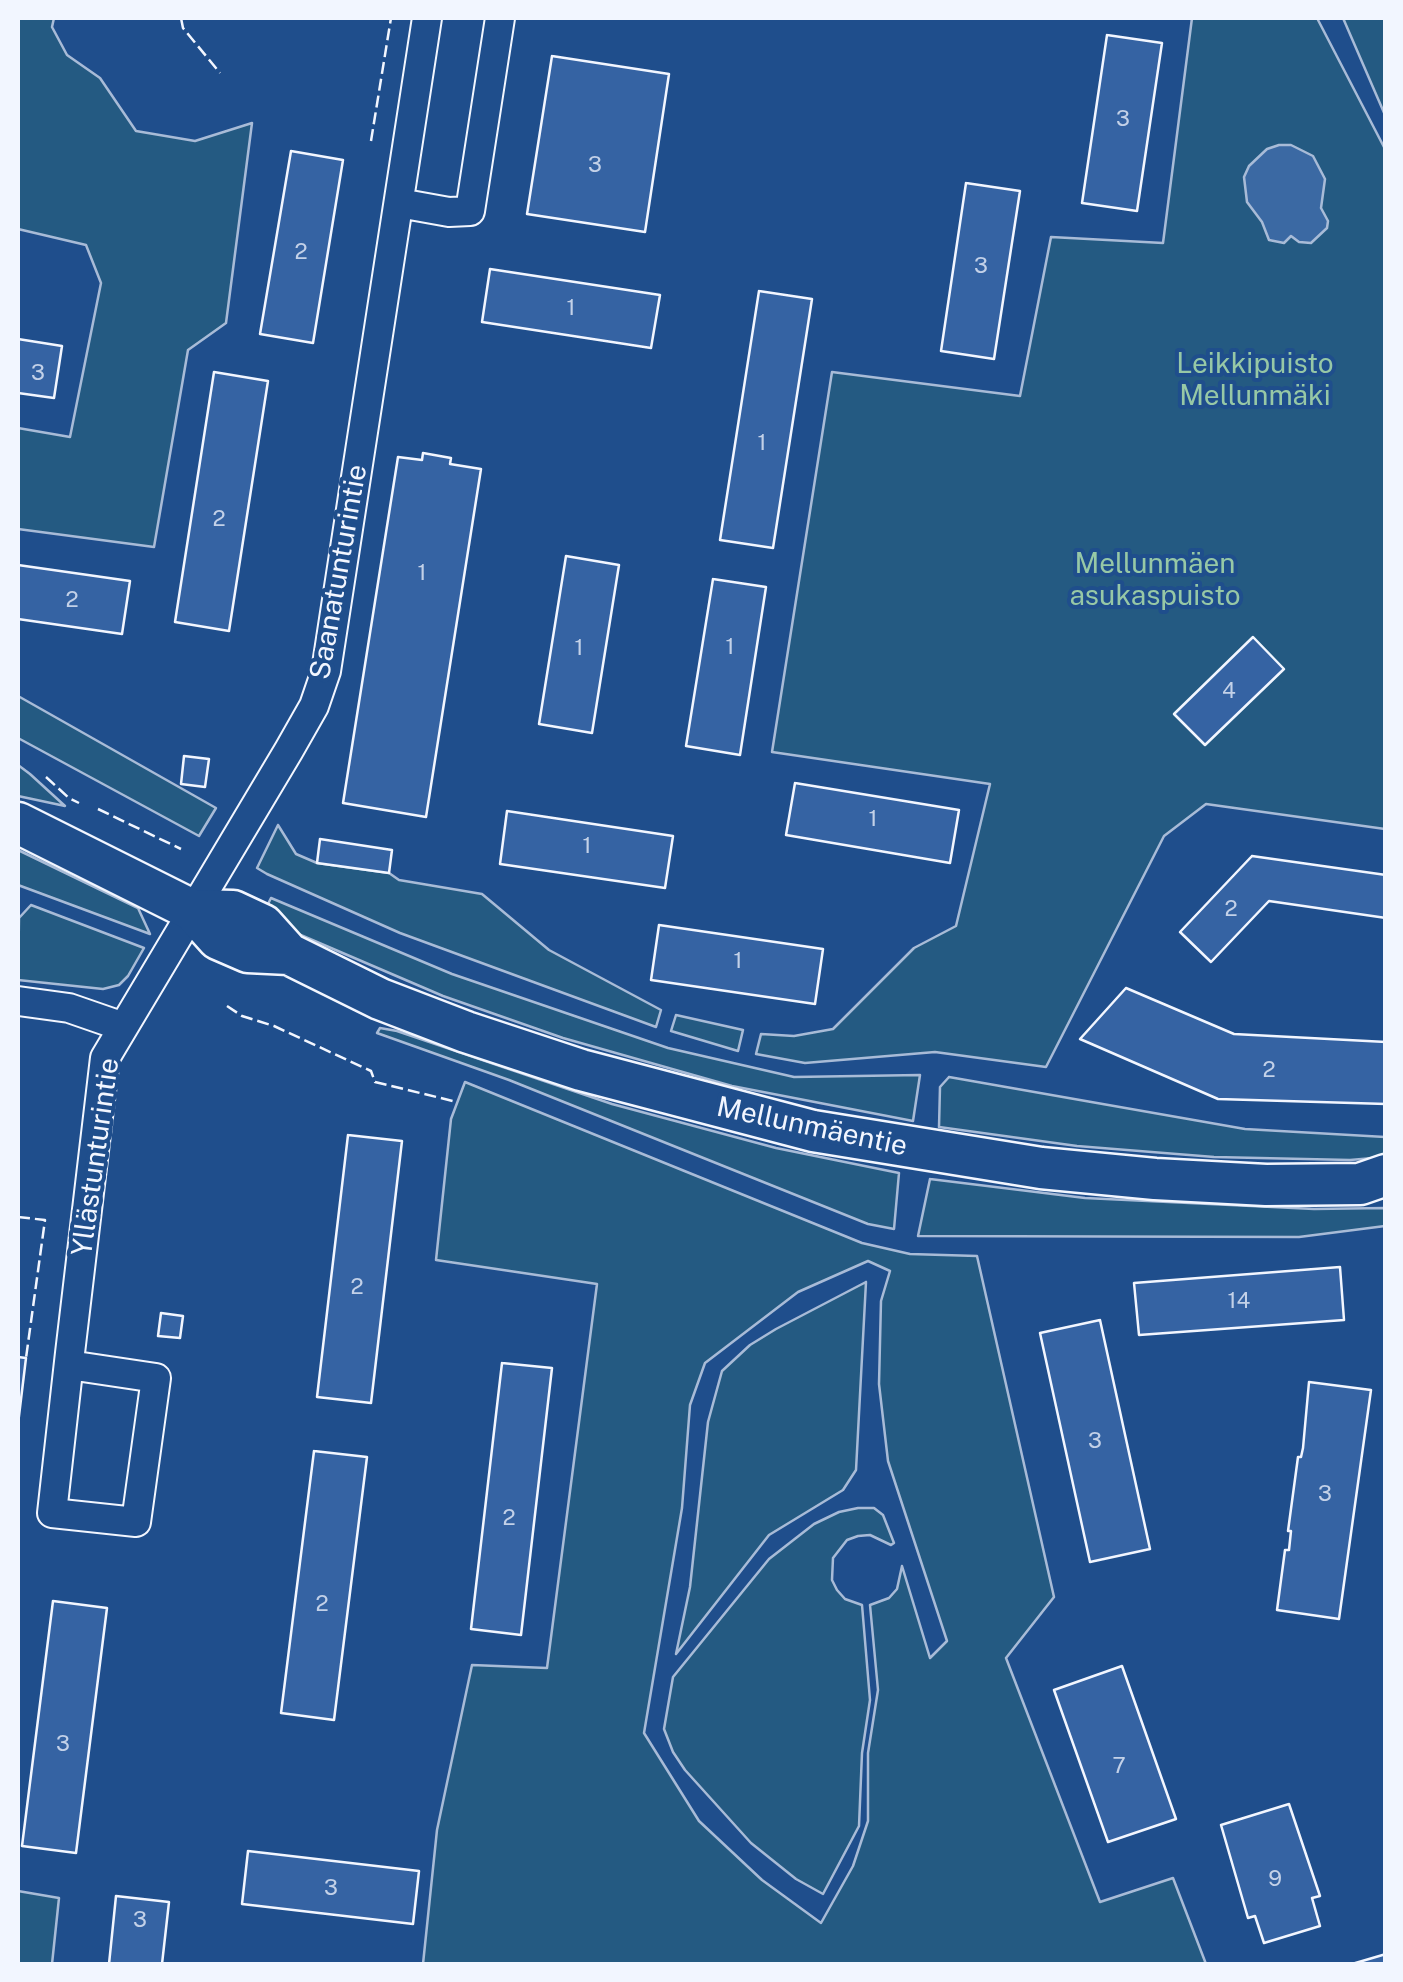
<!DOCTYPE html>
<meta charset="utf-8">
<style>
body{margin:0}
#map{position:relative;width:1403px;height:1982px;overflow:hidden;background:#1f4e8c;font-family:"Public Sans",sans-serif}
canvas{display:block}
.frame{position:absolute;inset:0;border:20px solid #f2f6ff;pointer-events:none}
</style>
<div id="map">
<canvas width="1403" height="1982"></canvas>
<div class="frame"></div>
</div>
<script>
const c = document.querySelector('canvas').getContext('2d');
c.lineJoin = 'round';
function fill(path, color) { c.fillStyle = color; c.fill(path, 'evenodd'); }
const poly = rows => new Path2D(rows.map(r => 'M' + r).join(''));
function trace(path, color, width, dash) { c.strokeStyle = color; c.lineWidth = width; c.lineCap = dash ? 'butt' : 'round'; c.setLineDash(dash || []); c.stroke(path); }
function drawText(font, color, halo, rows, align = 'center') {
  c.font = font + ' "Public Sans",sans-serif'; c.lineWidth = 8; c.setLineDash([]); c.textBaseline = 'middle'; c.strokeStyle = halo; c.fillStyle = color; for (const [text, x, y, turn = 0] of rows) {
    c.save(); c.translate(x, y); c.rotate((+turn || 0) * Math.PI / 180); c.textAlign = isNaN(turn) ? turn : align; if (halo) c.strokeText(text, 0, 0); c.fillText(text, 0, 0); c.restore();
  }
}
const green = poly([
 [18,18,54,18,52,27,67,55,100,78,136,131,195,141,252,123,226,323,188,350,154,547,18,529,18,428,70,437,101,283,86,245,18,229,18,18],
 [1192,18,1317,18,1385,149,1385,829,1206,804,1164,836,1046,1067,935,1052,805,1063,756,1054,761,1034,794,1036,833,1029,914,948,956,926,990,784,772,752,832,372,1020,396,1051,237,1163,243,1192,18],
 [1343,18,1385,18,1385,116,1385,115,1343,18],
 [18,696,216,808,199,836,18,738,18,696],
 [18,765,30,774,65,806,18,796,18,765],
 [278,825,296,854,317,863,389,873,399,880,482,894,549,950,661,1010,656,1027,400,933,267,874,257,868,278,825],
 [18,850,138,908,150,934,18,885,18,850],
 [271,898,452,974,668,1048,794,1077,920,1075,913,1121,732,1086,563,1038,443,996,261,918,271,898],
 [31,905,144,948,128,976,119,985,103,989,18,980,19,918,31,905],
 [676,1015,743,1030,738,1051,671,1031,676,1015],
 [380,1028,397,1031,612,1104,776,1148,899,1173,894,1229,868,1224,509,1080,377,1033,380,1028],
 [949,1077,1245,1129,1385,1137,1385,1157,1350,1160,1214,1157,1077,1146,939,1127,940,1087,949,1077],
 [465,1082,862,1243,910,1254,977,1256,1054,1597,1006,1658,1100,1902,1173,1878,1206,1964,423,1964,437,1830,472,1665,547,1668,597,1284,436,1260,451,1119,465,1082],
 [868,1261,890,1271,881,1301,879,1384,888,1461,947,1641,930,1658,902,1566,897,1589,889,1598,870,1605,878,1690,868,1753,868,1821,853,1866,821,1923,762,1880,699,1821,644,1733,682,1508,690,1405,705,1363,798,1292,868,1261],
 [930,1179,1085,1198,1314,1209,1385,1208,1385,1226,1299,1237,918,1236,930,1179],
 [866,1282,856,1470,843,1490,769,1535,676,1654,690,1587,708,1422,722,1371,750,1345,776,1329,866,1282],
 [858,1508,874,1508,883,1515,894,1543,891,1545,870,1535,858,1536,847,1540,833,1558,832,1580,837,1590,845,1599,862,1605,870,1700,862,1753,859,1826,823,1894,796,1879,751,1843,685,1770,673,1752,664,1729,673,1677,769,1559,814,1524,839,1512,858,1508],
 [18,1891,59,1898,52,1964,18,1964,18,1891]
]);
fill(green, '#245a82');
trace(green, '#a8bbd7', 2.5);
const water = poly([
 [1279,145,1291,145,1313,156,1325,179,1321,208,1328,221,1327,228,1311,243,1299,242,1291,236,1284,243,1269,240,1262,222,1247,202,1244,177,1249,166,1267,149,1279,145]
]);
fill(water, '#3b69a3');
trace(water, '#a8bbd7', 2.5);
const building = poly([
 [1107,35,1162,43,1137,211,1082,203,1107,35],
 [552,56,669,74,645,232,527,214,552,56],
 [291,151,343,160,313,343,260,334,291,151],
 [966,183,1020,191,994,359,941,351,966,183],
 [490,269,660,295,651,348,482,322,490,269],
 [759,291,812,299,773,548,720,540,759,291],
 [18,339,62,346,54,398,18,393,18,339],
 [214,372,268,381,229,631,175,622,214,372],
 [423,453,451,458,450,464,481,469,426,817,343,803,398,457,422,460,423,453],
 [566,556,619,565,592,733,539,724,566,556],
 [18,565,130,581,122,634,18,619,18,565],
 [713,579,766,587,740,755,686,746,713,579],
 [1253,637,1284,669,1205,745,1174,714,1253,637],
 [184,756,209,759,205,787,181,784,184,756],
 [795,783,959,810,950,863,786,835,795,783],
 [507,811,673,836,665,888,500,864,507,811],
 [320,839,392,850,389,873,317,863,320,839],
 [1252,856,1386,875,1386,918,1269,901,1211,962,1180,932,1252,856],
 [659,925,823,949,815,1004,651,980,659,925],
 [1126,988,1234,1034,1386,1042,1386,1104,1218,1099,1080,1039,1126,988],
 [348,1135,402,1141,371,1403,317,1397,348,1135],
 [1340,1267,1344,1320,1139,1335,1134,1283,1340,1267],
 [161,1313,183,1316,180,1338,158,1336,161,1313],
 [1100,1320,1150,1549,1090,1562,1040,1333,1100,1320],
 [18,1357,26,1358,18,1424,18,1357],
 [502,1363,552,1368,521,1635,471,1629,502,1363],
 [1309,1382,1371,1390,1339,1619,1277,1610,1285,1550,1289,1550,1291,1531,1288,1531,1298,1457,1301,1457,1303,1448,1309,1382],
 [314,1451,367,1457,334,1720,281,1713,314,1451],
 [53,1601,107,1608,76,1853,22,1846,53,1601],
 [1122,1666,1176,1819,1108,1842,1054,1690,1122,1666],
 [1289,1804,1320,1896,1312,1898,1320,1926,1264,1943,1255,1916,1248,1918,1221,1825,1289,1804],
 [248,1851,419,1871,413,1924,242,1904,248,1851],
 [116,1896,169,1902,162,1964,109,1964,116,1896],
 [1386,1954,1386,1964,1352,1964,1386,1954]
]);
fill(building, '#3563a3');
trace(building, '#f2f6ff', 2.5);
const minor = poly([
 [399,203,449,212,470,211,500,18],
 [18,1001,69,1008,121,1026],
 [69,1365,156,1378,136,1522,52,1513,70,1353,105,1058,289,750,314,706,326,671,427,18]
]);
const secondary = poly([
 [18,823,192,910,218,939,248,952,289,954],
 [192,910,233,911,263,925,289,954,380,999,466,1032,581,1070,813,1131,1041,1168,1155,1179,1266,1185,1360,1184,1386,1175]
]);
trace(minor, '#f2f6ff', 32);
trace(secondary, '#f2f6ff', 45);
trace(minor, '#1f4e8c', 28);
trace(secondary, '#1f4e8c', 40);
trace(poly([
 [181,18,183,28,220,73],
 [371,141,391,18],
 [46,777,69,798,79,803],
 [98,809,181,849],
 [227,1006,242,1016,274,1026,371,1071,375,1082,457,1102],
 [18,1217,45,1220,26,1358]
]), '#f2f6ff', 2.5, [12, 5]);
drawText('22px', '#c3d1e8', null, [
 ["3",1123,119],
 ["3",595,165],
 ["2",301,252],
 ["3",981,266],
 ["1",571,308],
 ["3",38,373],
 ["1",762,443],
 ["2",219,519],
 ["1",422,573],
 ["2",72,600],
 ["1",730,647],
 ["1",579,648],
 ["4",1229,691],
 ["1",873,819],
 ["1",587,846],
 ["2",1231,909],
 ["1",738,961],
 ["2",1269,1070],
 ["2",357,1287],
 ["14",1239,1301],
 ["3",1095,1441],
 ["3",1325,1494],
 ["2",509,1518],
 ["2",322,1604],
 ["3",63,1744],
 ["7",1119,1766],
 ["9",1275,1879],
 ["3",331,1888],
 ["3",140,1920]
]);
drawText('28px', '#97c8a6', '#1f4e8c', [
 ["Leikkipuisto",1255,364],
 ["Mellunmäki",1255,396],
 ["Mellunmäen",1155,564],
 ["asukaspuisto",1155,596]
]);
drawText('28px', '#f2f6ff', '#1f4e8c', [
 ["Saanatunturintie",339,572,-80],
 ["Mellunmäentie",812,1127,12],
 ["Yllästunturintie",96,1157,-82]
]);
</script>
